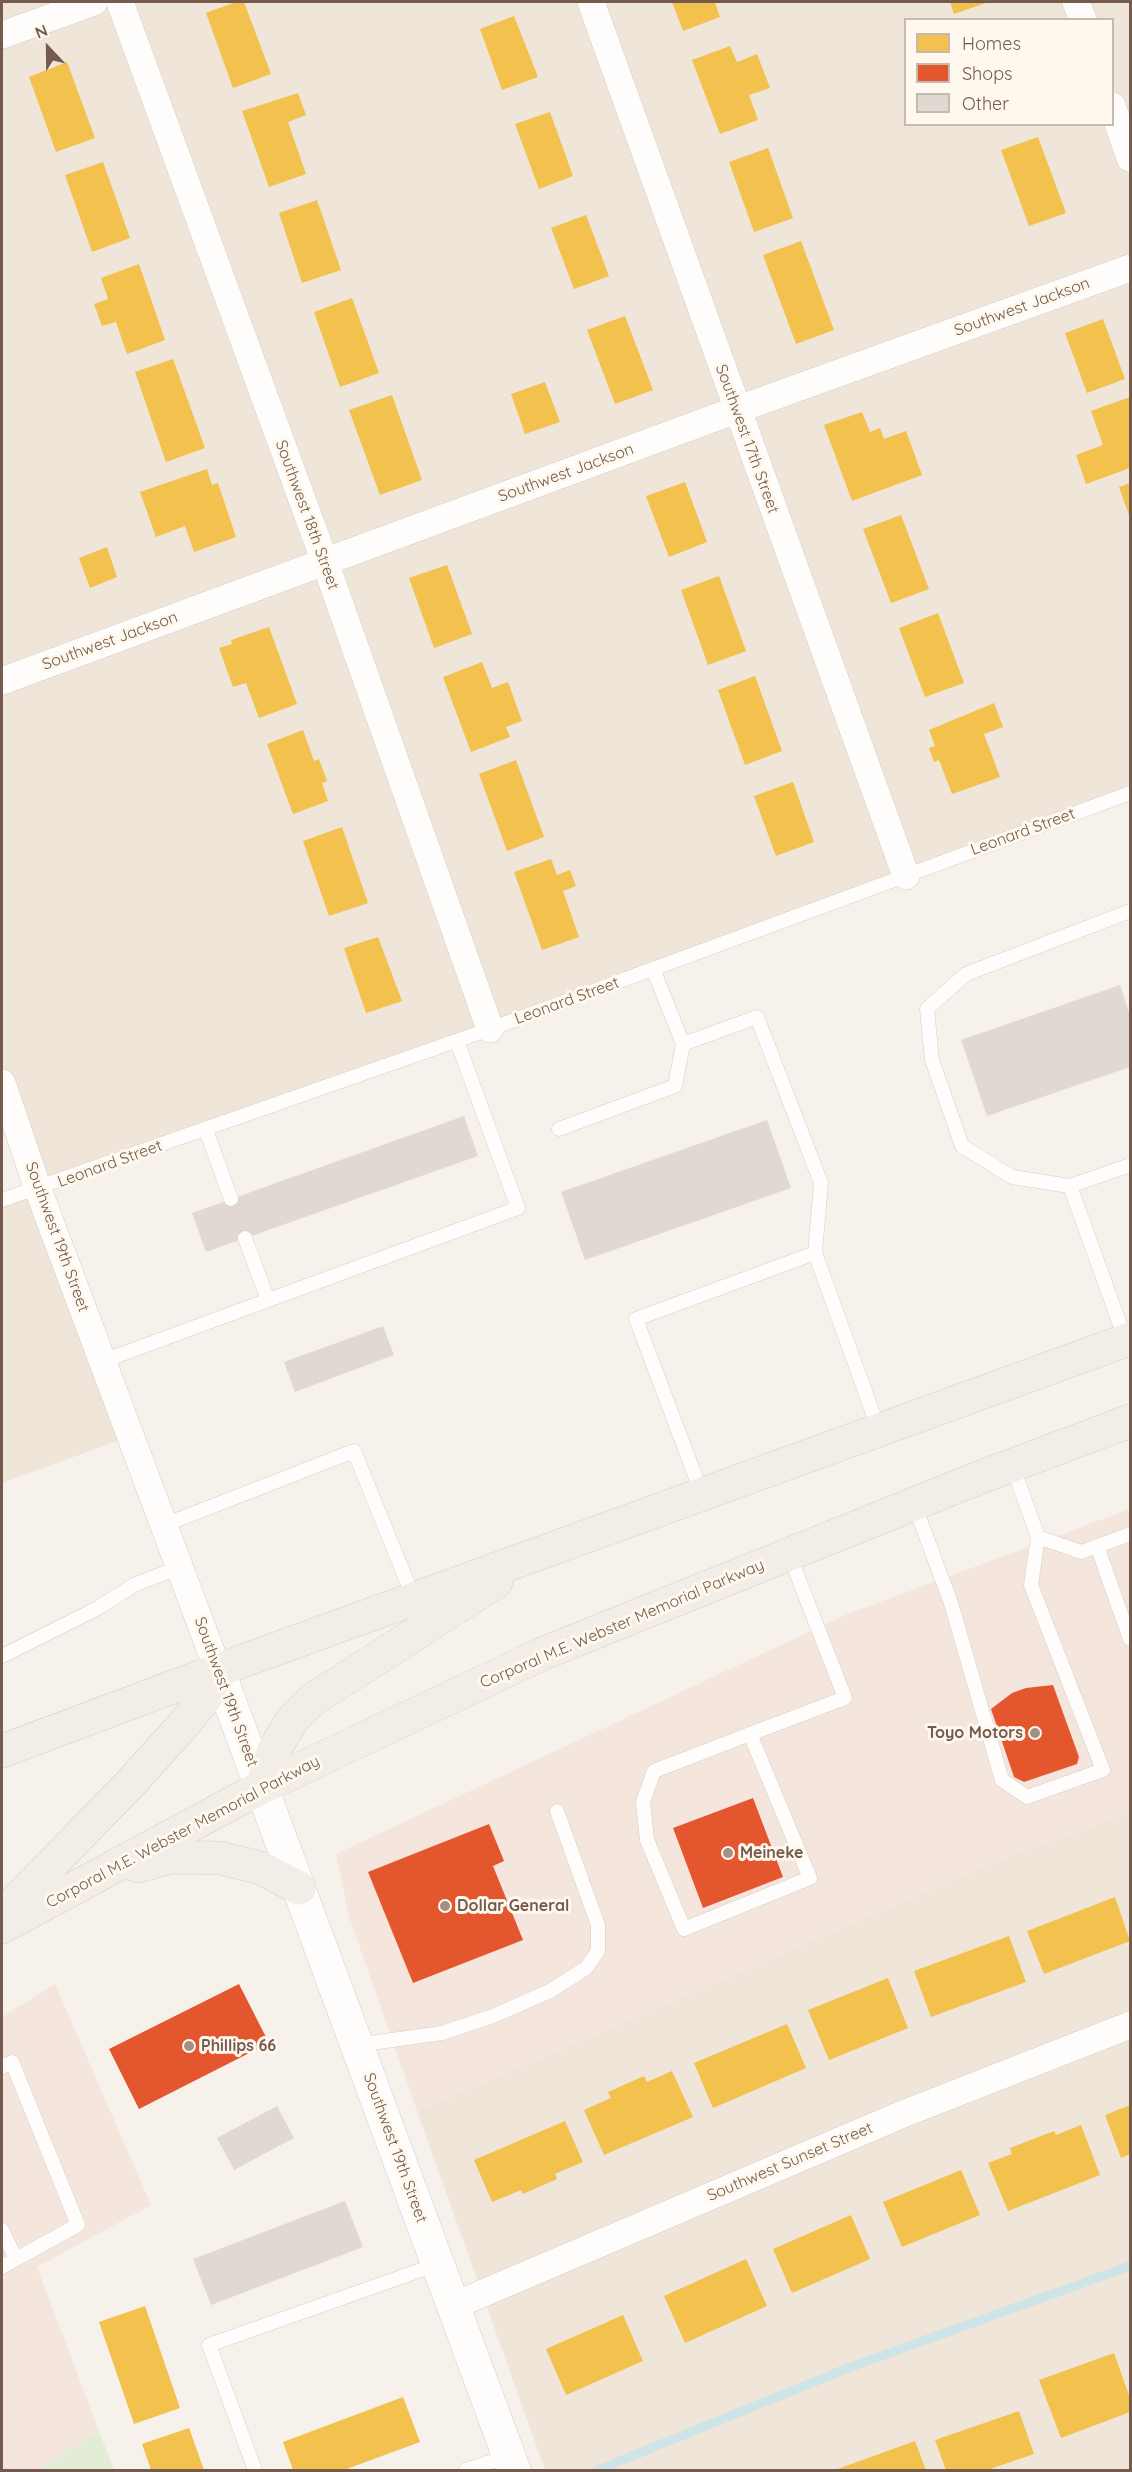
<!DOCTYPE html>
<style>
body{margin:0}
#map{position:relative;width:1132px;height:2472px;overflow:hidden;background:#f6f2eb;font-family:Quicksand,sans-serif}
canvas{display:block}
.frame{position:absolute;inset:0;border:3px solid #745b4d;pointer-events:none}
.legend{position:absolute;left:904px;top:18px;width:210px;height:108px;box-sizing:border-box;background:#fef8ee;border:2px solid #c7b9ae;margin:0;padding:8px 10px;list-style:none;font-size:18px;color:#745b4d}
.legend li{display:flex;align-items:center;gap:12px;height:30px}
.legend b{width:30px;border:2px solid #c7b9ae}
.north{position:absolute;left:18px;top:18px;width:60px;height:60px;-webkit-text-stroke:4px #fef8ee;paint-order:stroke;rotate:338deg;font-size:16px;font-weight:700;line-height:24px;text-align:center;color:#745b4d}
.north::after{content:'';display:block;margin:auto;width:21px;height:27px;background:#745b4d;clip-path:polygon(50% 0,100% 100%,50% 72%,0 100%)}
</style>
<div id="map">
<canvas width="1132" height="2472"></canvas>
<div class="frame"></div>
<ul class="legend">
<li><b style="height:16px;background:#f2c14e"></b>Homes</li>
<li><b style="height:16px;background:#e4572e"></b>Shops</li>
<li><b style="height:16px;background:#e1d8d1"></b>Other</li>
</ul>
<div class="north">N</div>
</div>
<script>
const c = document.querySelector('canvas').getContext('2d');
c.lineJoin = 'round';
function fill(path, color) { c.fillStyle = color; c.fill(path, 'evenodd'); }
const poly = rows => new Path2D(rows.map(r => 'M' + r).join(''));
function trace(path, color, width, dash) { c.strokeStyle = color; c.lineWidth = width; c.lineCap = dash ? 'butt' : 'round'; c.setLineDash(dash || []); c.stroke(path); }
function drawText(font, color, halo, rows, align = 'center') {
  c.font = font + ' Quicksand,sans-serif'; c.lineWidth = 6; c.setLineDash([]); c.textBaseline = 'middle'; c.strokeStyle = halo; c.fillStyle = color; for (const [text, x, y, turn = 0] of rows) {
    c.save(); c.translate(x, y); c.rotate((+turn || 0) * Math.PI / 180); c.textAlign = isNaN(turn) ? turn : align; if (halo) c.strokeText(text, 0, 0); c.fillText(text, 0, 0); c.restore();
  }
}
fill(poly([
 [2,2,1130,2,1130,793,39,1189,131,1436,2,1483,2,1200,38,1189,2,1083],
 [906,20,1112,20,1112,124,906,124],
 [1130,1812,1130,2470,545,2470,417,2111,998,1860]
]), '#efe5d9');
fill(poly([
 [1130,1509,1130,1812,998,1860,417,2111,349,1916,336,1854,845,1615],
 [55,1984,151,2205,37,2267,99,2431,37,2470,2,2470,2,2017]
]), '#f4e5dd');
fill(poly([
 [99,2431,114,2470,37,2470]
]), '#e3ecd7');
fill(poly([
 [236,2,244,2,271,74,233,88,206,13],
 [672,2,715,2,720,17,683,31],
 [950,2,989,2,954,14],
 [514,16,538,77,502,90,480,29],
 [730,46,737,62,757,54,770,88,749,95,758,120,720,134,692,60],
 [67,62,95,138,56,152,29,77],
 [298,93,306,115,288,122,306,174,269,187,242,111],
 [550,112,573,176,539,189,515,124],
 [1038,137,1066,213,1029,226,1001,150],
 [768,148,793,218,754,232,729,162],
 [103,162,130,238,92,252,65,175],
 [317,200,341,270,302,283,279,213],
 [586,215,609,276,574,289,551,228],
 [801,241,834,330,796,344,763,255],
 [139,264,165,340,127,354,116,322,102,326,94,304,108,299,101,278],
 [352,298,379,373,340,387,314,312],
 [625,316,653,390,615,404,587,330],
 [1103,319,1125,379,1087,393,1065,333],
 [173,359,205,448,166,462,135,372],
 [545,382,560,422,525,434,511,394],
 [392,395,422,480,380,495,349,410],
 [1130,397,1130,468,1086,484,1076,455,1103,445,1091,411],
 [862,412,870,432,880,428,884,439,906,431,922,475,852,501,824,425],
 [207,469,212,485,218,483,236,537,194,552,185,526,156,537,140,492],
 [685,482,707,542,669,557,646,496],
 [1130,483,1130,518,1119,487],
 [901,515,929,589,891,603,863,529],
 [107,547,117,577,90,588,79,558],
 [447,565,472,634,434,648,409,578],
 [719,576,746,651,708,665,681,590],
 [938,613,964,683,925,697,899,628],
 [269,627,297,704,259,718,246,683,233,687,219,648,232,644,231,640],
 [482,662,492,688,508,682,522,721,506,727,510,737,471,752,443,677],
 [755,676,782,751,745,765,718,690],
 [994,703,1003,727,984,734,1000,777,952,794,939,760,934,762,929,748,935,746,929,730],
 [303,730,314,761,319,759,327,781,322,783,328,801,293,814,267,744],
 [516,760,544,837,507,851,479,774],
 [793,782,814,842,776,856,754,796],
 [342,827,368,903,329,916,303,841],
 [551,859,557,875,570,870,576,886,563,891,579,937,542,950,514,872],
 [378,937,402,1001,366,1013,344,948],
 [1115,1897,1130,1941,1044,1974,1027,1931],
 [1009,1936,1026,1982,931,2017,914,1971],
 [888,1978,908,2028,829,2060,808,2010],
 [787,2024,806,2068,713,2108,694,2063],
 [672,2071,693,2117,604,2155,584,2110,611,2098,608,2092,644,2076,647,2082],
 [1130,2105,1130,2154,1121,2158,1105,2115],
 [565,2121,583,2162,555,2174,557,2179,523,2194,521,2190,492,2202,474,2160],
 [1081,2125,1100,2175,1008,2211,988,2163,1012,2154,1010,2148,1054,2131,1056,2135],
 [961,2170,980,2215,902,2247,883,2202],
 [851,2215,870,2259,792,2293,773,2249],
 [746,2259,767,2306,685,2343,664,2296],
 [145,2306,180,2408,134,2424,99,2322],
 [623,2315,643,2361,566,2395,546,2349],
 [1114,2353,1130,2398,1130,2412,1061,2438,1039,2380],
 [403,2397,420,2442,344,2470,293,2470,283,2442],
 [1019,2411,1034,2454,987,2470,946,2470,935,2440],
 [189,2428,204,2470,151,2470,142,2444],
 [915,2441,926,2470,835,2470]
]), '#f2c14e');
fill(poly([
 [1053,1685,1079,1757,1077,1764,1024,1782,1014,1777,991,1709,1012,1693,1026,1688],
 [753,1798,783,1877,703,1908,673,1828],
 [489,1824,504,1861,493,1866,523,1940,413,1983,368,1872],
 [239,1984,269,2043,139,2109,109,2049]
]), '#e4572e');
trace(poly([
 [598,2470,848,2368,1130,2266]
]), '#cee4e6', 9);
fill(poly([
 [1120,985,1130,1015,1130,1067,987,1116,961,1040],
 [464,1116,478,1156,206,1252,192,1213],
 [767,1120,791,1188,585,1260,561,1192],
 [383,1326,394,1355,295,1392,284,1362],
 [277,2106,294,2138,234,2170,217,2138],
 [345,2201,363,2247,211,2305,193,2259]
]), '#e1d8d1');
const service = poly([
 [653,969,683,1044,757,1017,821,1183,815,1253],
 [559,1129,675,1086,683,1044],
 [206,1130,231,1199],
 [1070,1186,1012,1177,962,1146,932,1060,927,1009,966,974,1130,911],
 [2,1200,490,1029,1130,793],
 [245,1238,268,1300],
 [1126,1341,1070,1186,1130,1165],
 [103,1361,518,1208,457,1041],
 [702,1494,636,1319,815,1253,879,1430],
 [914,1504,951,1603,1002,1780,1027,1797,1103,1770,1031,1585,1038,1537,1012,1465],
 [164,1525,354,1451,414,1599],
 [1038,1537,1081,1552,1130,1534],
 [1097,1546,1130,1639],
 [2,1656,98,1608,134,1585,180,1567],
 [750,1734,810,1878,684,1929,647,1840,643,1802,654,1771,750,1734,845,1698,789,1554],
 [357,2045,442,2033,493,2016,550,1991,586,1968,598,1951,598,1925,557,1811],
 [2,2067,12,2062,78,2225,16,2259,2,2230],
 [2,2267,16,2259],
 [255,2470,209,2345,438,2264],
 [466,2470,509,2456]
]);
const minor = poly([
 [120,2,325,562,490,1029],
 [591,2,906,876],
 [1076,2,1083,20],
 [2,35,94,2],
 [1112,106,1130,158],
 [2,681,736,410,1130,268],
 [2,1083,38,1189,218,1670],
 [453,2306,903,2114,1130,2025]
]);
const tertiary = poly([
 [218,1670,514,2470]
]);
const primary = poly([
 [2,1751,218,1670,1130,1339],
 [262,1787,273,1752,292,1720,312,1700,496,1582],
 [138,1866,171,1857,220,1858,261,1868,299,1888],
 [2,1915,128,1786,183,1725,206,1697,218,1670],
 [2,1927,262,1787,544,1653,981,1477,1130,1421]
]);
trace(service, '#d4cec7', 15);
trace(minor, '#d4cec7', 28);
trace(tertiary, '#d4cec7', 34);
trace(primary, '#d5cdc7', 34);
trace(service, '#fefdfc', 14);
trace(minor, '#fefdfc', 27);
trace(tertiary, '#fefdfc', 33);
trace(primary, '#f2ede6', 33);
for (const [x, y, r, color] of [
 [1035,1733,6,"#a29084"],
 [728,1853,6,"#a29084"],
 [445,1906,6,"#a29084"],
 [189,2046,6,"#a29084"]
]) { const dot = new Path2D(); dot.arc(x, y, r, 0, 2 * Math.PI); c.fillStyle = color; c.fill(dot); trace(dot, '#fef8ee', 2); }
drawText('16px', '#745b4d', '#fef8ee', [
 ["Southwest Jackson",1022,307,-20],
 ["Southwest 17th Street",747,439,70],
 ["Southwest Jackson",566,473,-20],
 ["Southwest 18th Street",307,515,70],
 ["Southwest Jackson",110,641,-20],
 ["Leonard Street",1023,832,-20],
 ["Leonard Street",567,1001,-20],
 ["Leonard Street",110,1164,-20],
 ["Southwest 19th Street",57,1237,70],
 ["Corporal M.E. Webster Memorial Parkway",622,1624,-23],
 ["Southwest 19th Street",226,1692,70],
 ["Corporal M.E. Webster Memorial Parkway",183,1832,-28],
 ["Southwest 19th Street",395,2148,70],
 ["Southwest Sunset Street",790,2162,-23]
]);
drawText('bold 16px', '#745b4d', '#fef8ee', [
 ["Toyo Motors",1023,1733,"right"],
 ["Meineke",740,1853],
 ["Dollar General",457,1906],
 ["Phillips 66",201,2046]
], 'left');
</script>
